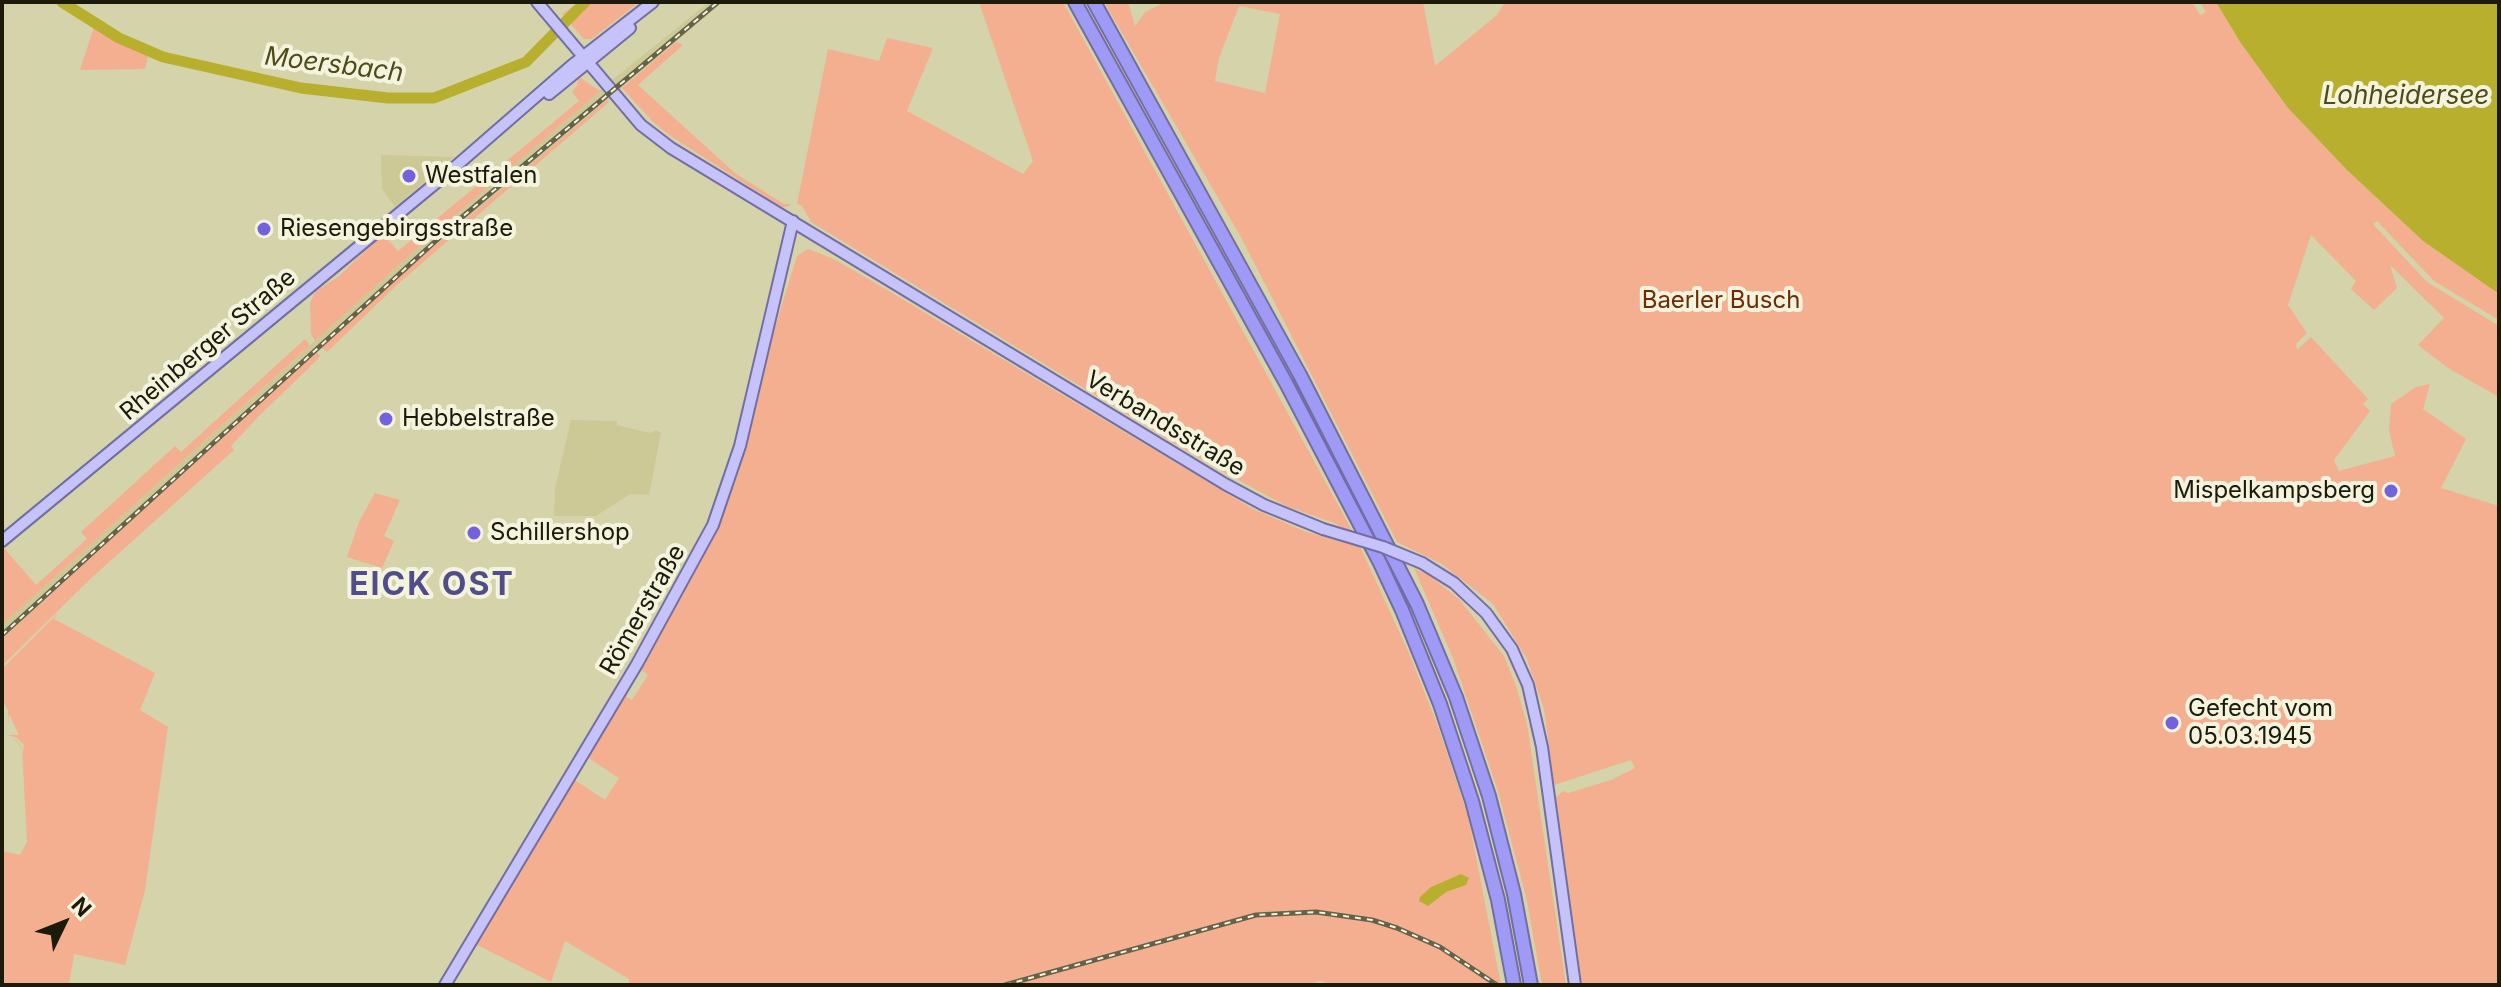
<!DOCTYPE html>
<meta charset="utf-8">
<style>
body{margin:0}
#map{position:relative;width:2501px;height:987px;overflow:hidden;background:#d5d3a9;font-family:Inter,sans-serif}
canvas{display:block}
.frame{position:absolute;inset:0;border:4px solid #1c1b0b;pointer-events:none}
.north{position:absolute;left:24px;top:883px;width:80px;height:80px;-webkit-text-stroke:6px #f4f3dd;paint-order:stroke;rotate:47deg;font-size:22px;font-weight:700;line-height:32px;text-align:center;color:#1c1b0b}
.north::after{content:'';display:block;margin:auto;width:28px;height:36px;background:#1c1b0b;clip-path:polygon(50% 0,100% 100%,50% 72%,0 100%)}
</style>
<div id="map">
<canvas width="2501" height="987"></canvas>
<div class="frame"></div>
<div class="north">N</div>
</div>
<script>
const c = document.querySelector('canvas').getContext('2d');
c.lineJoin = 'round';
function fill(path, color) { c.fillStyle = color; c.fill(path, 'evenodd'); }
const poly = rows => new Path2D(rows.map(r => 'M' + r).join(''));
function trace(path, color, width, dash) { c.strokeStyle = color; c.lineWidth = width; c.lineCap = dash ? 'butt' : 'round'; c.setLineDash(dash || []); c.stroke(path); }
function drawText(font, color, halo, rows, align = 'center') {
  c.font = font + ' Inter,sans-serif'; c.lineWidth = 8; c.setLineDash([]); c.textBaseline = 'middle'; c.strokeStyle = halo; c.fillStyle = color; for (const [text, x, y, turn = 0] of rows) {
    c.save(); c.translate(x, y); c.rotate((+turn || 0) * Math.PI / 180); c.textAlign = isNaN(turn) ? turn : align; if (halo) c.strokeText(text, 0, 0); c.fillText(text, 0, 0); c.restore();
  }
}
fill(poly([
 [709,2,723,2,421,257,2,639,2,625,425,241,616,77],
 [381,155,454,157,395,207,382,189],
 [571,420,617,421,617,425,650,433,656,430,661,433,649,495,630,494,596,516,554,516,555,488]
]), '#ccc997');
fill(poly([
 [579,2,639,2,592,39,584,39,562,14],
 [979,2,1063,2,1355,536,1344,533,1337,524,1286,506,1202,460,811,222,802,206,797,204,828,49,879,61,887,38,933,48,907,111,1023,174,1033,161],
 [1104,2,1128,2,1135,26,1145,12,1166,2,1423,2,1435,66,1497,15,1505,2,2192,2,2200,15,2206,12,2200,2,2216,2,2240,42,2288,108,2347,170,2423,241,2499,294,2499,320,2434,281,2377,221,2373,224,2427,282,2499,326,2499,397,2448,368,2418,345,2444,318,2390,265,2397,288,2374,310,2351,289,2356,281,2311,235,2288,305,2307,333,2296,344,2297,350,2311,337,2368,399,2363,404,2370,411,2334,460,2339,471,2395,456,2389,430,2391,404,2416,387,2430,384,2423,409,2466,439,2441,488,2499,506,2499,985,1582,985,1556,797,1563,791,1568,793,1611,780,1635,768,1631,760,1554,785,1544,709,1527,659,1493,604,1442,564,1397,542,1242,239],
 [1239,6,1280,14,1265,93,1215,81,1219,58],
 [96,21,149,52,145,69,80,70],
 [676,42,683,45,638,85,736,174,784,204,791,204,787,207,781,207,669,135,653,122,622,88],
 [579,77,600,91,425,241,315,341,311,334,310,303,315,292,338,277,383,234,398,251,579,101,572,92,577,86],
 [607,100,609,102,399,283,327,352,321,347,421,257],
 [808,249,834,259,882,287,1253,509,1304,531,1343,542,1344,536,1357,540,1408,651,1439,729,1468,816,1501,985,1333,985,1320,981,1307,985,629,985,629,979,565,941,551,982,475,944,573,779,605,800,619,778,587,757,623,695,632,700,648,675,639,668,717,530,738,475,765,360,797,256],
 [305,339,310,345,2,625,2,550,4,548,36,585,87,539,81,532,175,446,181,452],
 [316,351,320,356,317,360,259,416,231,446,234,450,88,581,2,666,2,639],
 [375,493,400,500,384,536,394,541,382,568,347,557,359,522],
 [1414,568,1431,577,1459,599,1504,656,1516,686,1527,724,1566,985,1542,985,1527,901,1498,791,1453,658],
 [58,613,54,619,155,673,140,710,168,727,145,890,125,965,74,954,69,985,2,985,2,851,20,855,27,842,22,748,15,740,2,738,16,740,20,745,23,752,24,745,17,738,8,735,19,735,9,714,8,725,8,710,2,700,2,669]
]), '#f4af90');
fill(poly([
 [2216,2,2499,2,2499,294,2423,241,2347,170,2288,108,2240,42],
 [1461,874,1469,878,1466,885,1446,892,1428,906,1419,901,1420,897,1431,887]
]), '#b8af2f');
trace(poly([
 [62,2,119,38,163,57,301,88,388,98,434,98,526,62,585,2]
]), '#b8af2f', 11);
const major = poly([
 [537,2,641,125,671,148,1225,484,1264,505,1323,529],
 [549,94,630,28],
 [2,541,448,173,571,66,653,2],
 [1422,563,1454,583,1486,613,1512,649,1528,685,1542,747,1575,985],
 [445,985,637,664,713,525,740,446,793,221]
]);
const highway = poly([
 [1075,2,1286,383,1380,563,1402,610,1440,704,1472,801,1498,900,1514,985],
 [1094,2,1300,375,1417,604,1456,697,1489,796,1514,894,1531,985]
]);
trace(major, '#726ea4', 14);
trace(highway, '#726ea4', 16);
trace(major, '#c6c2fa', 10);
trace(highway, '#a09af7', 12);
const rail = poly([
 [2,635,461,218,718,2],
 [1005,985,1256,915,1316,912,1372,920,1397,928,1440,947,1497,985]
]);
trace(rail, '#646248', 5);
trace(rail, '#f4f3dd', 2, [6]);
const majorBridge = poly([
 [1323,529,1383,547,1422,563]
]);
trace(majorBridge, '#726ea4', 14, []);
trace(majorBridge, '#c6c2fa', 10);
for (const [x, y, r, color] of [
 [409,176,8,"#7362dd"],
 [264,229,8,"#7362dd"],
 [386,419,8,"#7362dd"],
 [2391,491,8,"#7362dd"],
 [474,533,8,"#7362dd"],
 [2172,723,8,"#7362dd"]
]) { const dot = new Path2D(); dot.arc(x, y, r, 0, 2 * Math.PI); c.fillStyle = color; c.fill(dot); trace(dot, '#f4f3dd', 3); }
drawText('24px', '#1c1b0b', '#f4f3dd', [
 ["Westfalen",425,176],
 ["Riesengebirgsstraße",280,229],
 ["Hebbelstraße",402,419],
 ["Mispelkampsberg",2375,491,"right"],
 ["Schillershop",490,533],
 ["Gefecht vom",2188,709],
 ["05.03.1945",2188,737]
], 'left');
drawText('24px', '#6d2c05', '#f4f3dd', [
 ["Baerler Busch",1721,301]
]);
drawText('24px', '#1c1b0b', '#f4f3dd', [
 ["Rheinberger Straße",208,345,-40],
 ["Verbandsstraße",1165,424,31],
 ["Römerstraße",643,610,-60]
]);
drawText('italic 26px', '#4e4b19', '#f4f3dd', [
 ["Moersbach",334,65,7],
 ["Lohheidersee",2406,96]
]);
c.letterSpacing = '2px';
drawText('bold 32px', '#514c8a', '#f4f3dd', [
 ["EICK OST",432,585]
]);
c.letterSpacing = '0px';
</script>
